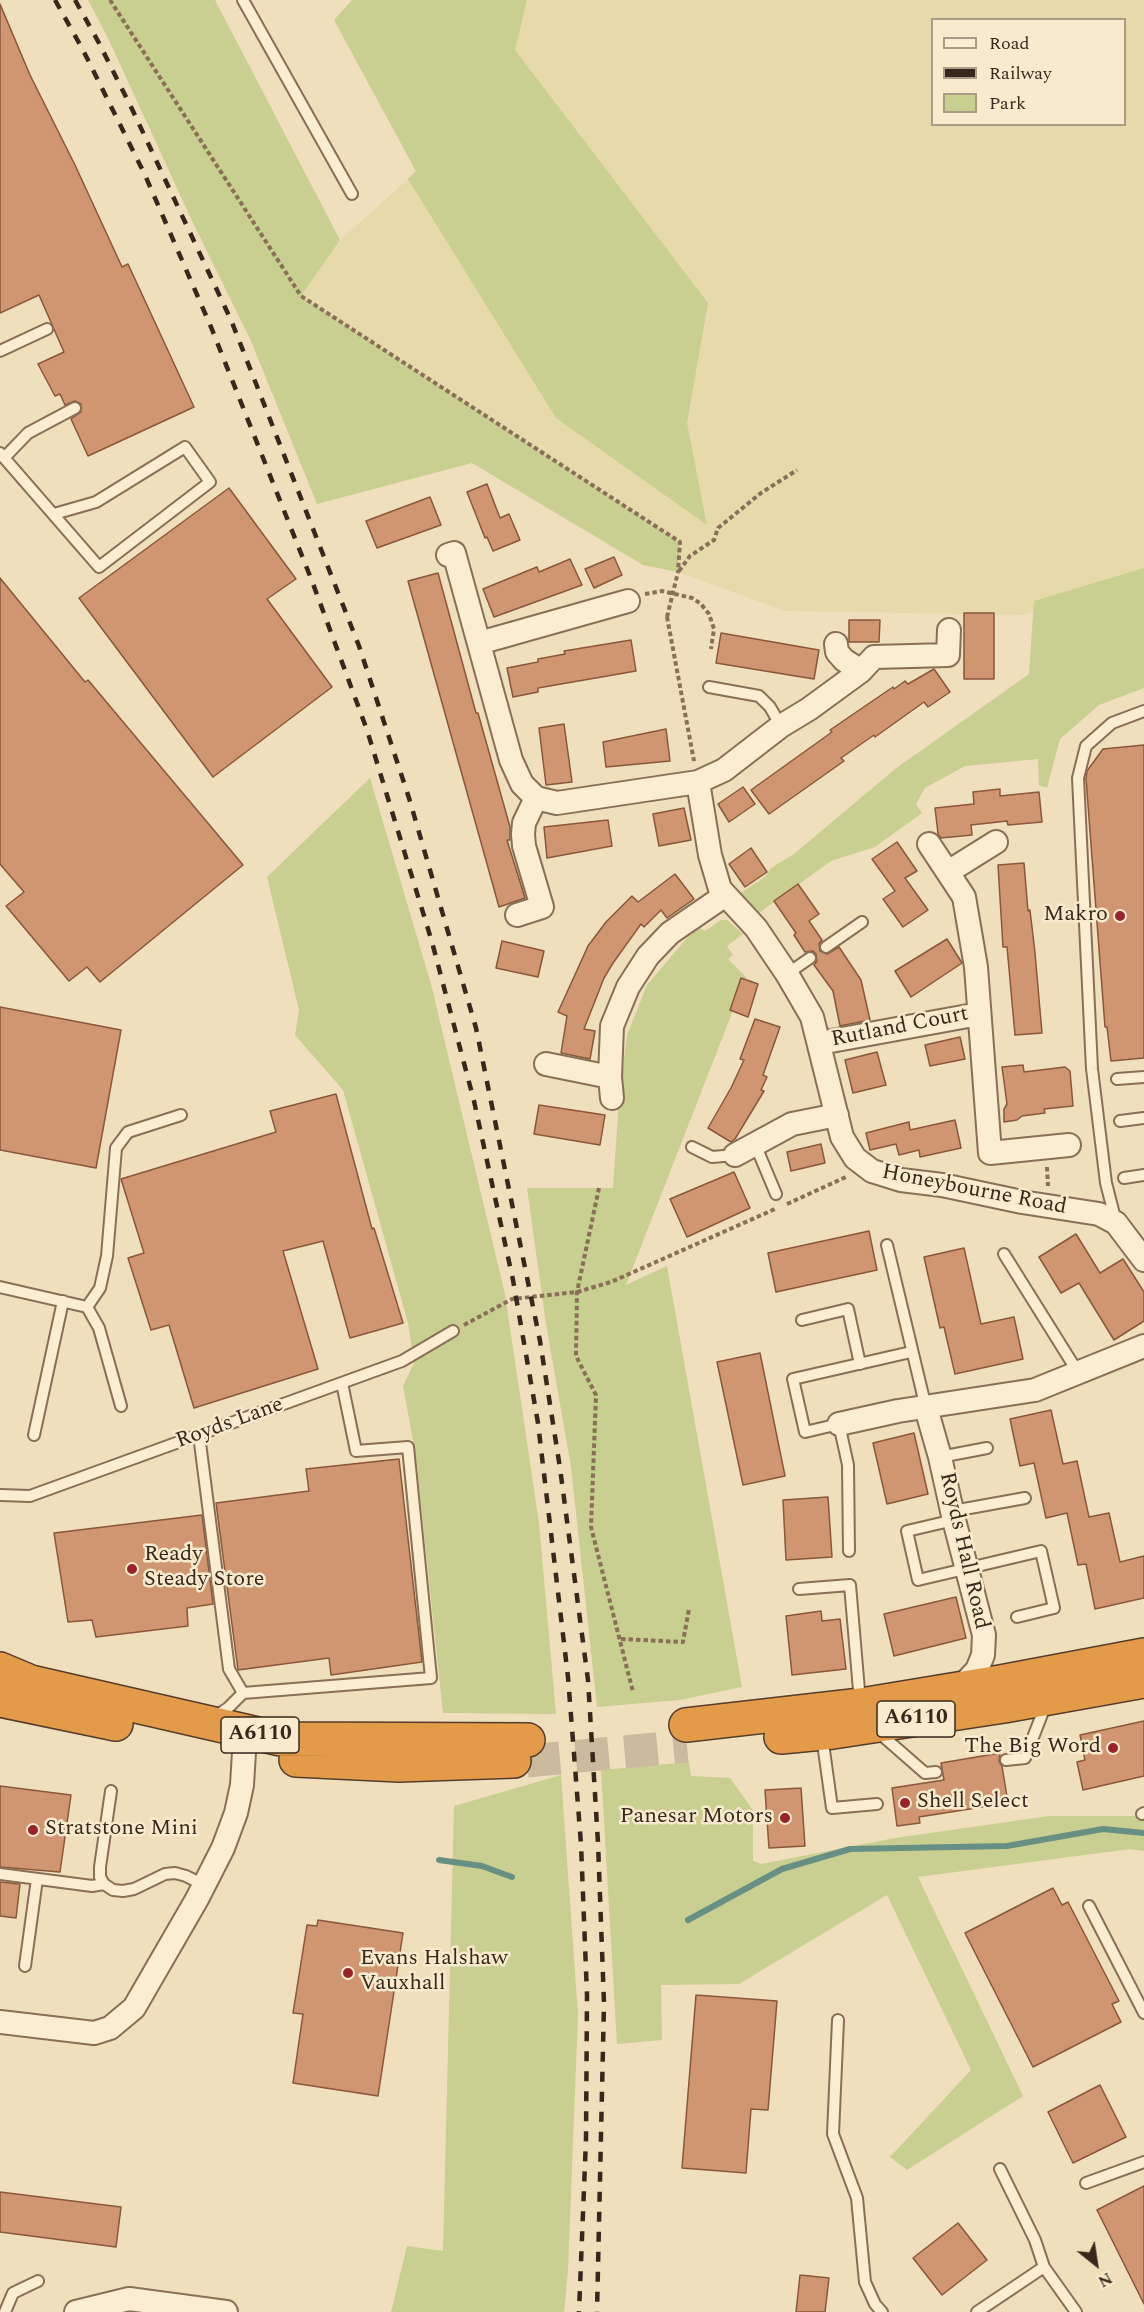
<!DOCTYPE html>
<style>
body{margin:0}
#map{position:relative;width:1144px;height:2312px;overflow:hidden;background:#f0dfbd;font-family:Spectral,serif}
canvas{display:block}
.legend{position:absolute;left:931px;top:18px;width:195px;height:108px;box-sizing:border-box;background:#f7eacd;border:2px solid #aa9c86;margin:0;padding:8px 10px;list-style:none;font-size:18px;color:#37281b}
.legend li{display:flex;align-items:center;gap:12px;height:30px}
.legend b{width:30px;border:2px solid #aa9c86}
.north{position:absolute;left:1066px;top:2234px;width:60px;height:60px;-webkit-text-stroke:4px #f7eacd;paint-order:stroke;rotate:150deg;font-size:16px;font-weight:700;line-height:24px;text-align:center;color:#37281b}
.north::after{content:'';display:block;margin:auto;width:21px;height:27px;background:#37281b;clip-path:polygon(50% 0,100% 100%,50% 72%,0 100%)}
</style>
<div id="map">
<canvas width="1144" height="2312"></canvas>
<ul class="legend">
<li><b style="height:8px;background:#faedd1"></b>Road</li>
<li><b style="height:8px;background:#37281b"></b>Railway</li>
<li><b style="height:16px;background:#c9ce91"></b>Park</li>
</ul>
<div class="north">N</div>
</div>
<script>
const c = document.querySelector('canvas').getContext('2d');
c.lineJoin = 'round';
function fill(path, color) { c.fillStyle = color; c.fill(path, 'evenodd'); }
const poly = rows => new Path2D(rows.map(r => 'M' + r).join(''));
function trace(path, color, width, dash) { c.strokeStyle = color; c.lineWidth = width; c.lineCap = dash ? 'butt' : 'round'; c.setLineDash(dash || []); c.stroke(path); }
function drawText(font, color, halo, rows, align = 'center') {
  c.font = font + ' Spectral,serif'; c.lineWidth = 5; c.setLineDash([]); c.textBaseline = 'middle'; c.strokeStyle = halo; c.fillStyle = color; for (const [text, x, y, turn = 0] of rows) {
    c.save(); c.translate(x, y); c.rotate((+turn || 0) * Math.PI / 180); c.textAlign = isNaN(turn) ? turn : align; if (halo) c.strokeText(text, 0, 0); c.fillText(text, 0, 0); c.restore();
  }
}
fill(poly([
 [352,0,1144,0,1144,576,1024,615,785,611,678,572,679,542,301,296,340,240,416,172,334,20],
 [932,20,1124,20,1124,124,932,124]
]), '#e6daaa');
fill(poly([
 [88,0,215,0,340,240,301,296,680,542,678,572,643,565,472,463,317,504,251,341,193,223,108,38],
 [352,0,527,0,515,50,708,303,687,423,707,525,556,418,408,179,416,171,334,20],
 [1144,568,1144,688,1099,705,1060,739,1047,788,1039,785,1038,759,965,766,925,788,916,804,922,813,875,847,831,861,759,913,739,894,765,877,771,868,794,854,895,769,1029,674,1034,601],
 [370,778,431,984,505,1294,539,1523,556,1714,443,1713,416,1457,403,1386,414,1363,408,1323,343,1090,295,1035,299,1010,267,877],
 [721,920,727,920,743,934,727,946,733,955,728,959,746,977,626,1285,667,1266,742,1687,680,1700,597,1707,571,1467,546,1324,527,1188,613,1188,619,1100,627,1035,647,985,686,939,699,928,705,931],
 [689,1762,691,1776,730,1778,753,1810,753,1861,761,1864,895,1838,1049,1816,1144,1816,1144,1851,1130,1849,918,1877,1023,2096,907,2170,890,2157,971,2070,887,1895,739,1984,661,1985,662,2040,617,2044,601,1770],
 [561,1775,578,2014,568,2271,564,2312,391,2312,407,2246,443,2251,454,1806]
]), '#c9ce91');
trace(poly([
 [439,1860,482,1866,512,1877],
 [688,1920,782,1869,850,1849,1007,1846,1103,1829,1144,1833]
]), '#688f84', 6);
const building = poly([
 [0,4,30,75,75,165,122,267,128,264,194,407,88,456,71,419,81,412,81,404,75,401,65,405,60,394,55,396,38,364,64,352,39,295,0,313,0,4],
 [487,484,500,518,509,514,520,540,493,551,487,537,485,538,467,492,487,484],
 [229,488,296,579,267,599,332,687,213,777,79,598,229,488],
 [430,497,441,525,377,548,366,521,430,497],
 [614,557,622,575,594,588,585,569,614,557],
 [570,559,582,585,494,617,483,589,537,567,539,572,570,559],
 [438,573,476,713,478,713,510,827,510,840,507,840,525,898,499,907,408,581,438,573],
 [0,578,85,682,88,680,243,865,100,982,87,967,69,981,6,906,24,892,0,864,0,578],
 [964,613,994,613,994,679,964,679,964,613],
 [849,620,880,620,879,642,849,642,849,620],
 [721,633,819,650,814,679,716,663,721,633],
 [631,640,636,671,538,688,538,692,513,697,507,668,538,662,538,659,565,654,564,651,631,640],
 [934,669,950,692,928,707,924,702,875,737,874,735,841,758,844,761,769,814,751,790,832,732,830,730,893,687,894,689,905,681,908,684,934,669],
 [564,724,572,782,546,785,539,728,564,724],
 [666,729,670,761,606,767,603,742,666,729],
 [1144,745,1144,1058,1111,1061,1107,1027,1105,1027,1086,779,1087,771,1103,749,1144,745],
 [743,787,755,804,729,822,718,804,743,787],
 [1000,789,1000,796,1039,792,1042,822,1008,825,1007,821,971,825,972,835,941,838,938,834,935,808,974,804,973,792,1000,789],
 [684,808,691,840,659,846,653,814,684,808],
 [608,820,612,846,547,858,544,827,608,820],
 [897,842,917,871,905,878,928,910,903,927,883,899,895,891,872,859,897,842],
 [751,848,767,872,745,887,729,864,751,848],
 [1024,863,1028,911,1030,910,1035,953,1042,1033,1015,1035,1007,947,1003,947,998,865,1024,863],
 [675,874,694,899,667,918,661,910,644,927,641,924,613,963,604,978,584,1029,595,1031,590,1059,561,1053,567,1016,558,1012,588,946,606,922,632,896,638,902,675,874],
 [798,884,819,914,809,921,822,940,819,944,820,951,827,954,839,947,861,980,870,1020,840,1026,833,991,814,965,817,961,816,954,813,951,805,952,794,935,796,933,774,901,798,884],
 [947,939,962,963,911,997,895,971,947,939],
 [502,941,544,951,538,977,496,968,502,941],
 [741,978,758,984,748,1017,730,1010,741,978],
 [0,1007,121,1030,96,1168,0,1150,0,1007],
 [755,1019,780,1027,763,1075,767,1077,761,1090,764,1091,735,1139,731,1142,708,1128,731,1088,744,1060,740,1059,755,1019],
 [960,1037,965,1059,930,1066,925,1045,960,1037],
 [877,1052,886,1085,853,1093,845,1060,877,1052],
 [1023,1065,1024,1072,1065,1067,1070,1071,1073,1106,1044,1109,1045,1113,1022,1116,1017,1120,1004,1122,1004,1109,1007,1104,1002,1067,1023,1065],
 [336,1094,372,1229,374,1228,403,1323,350,1338,323,1241,283,1251,318,1369,194,1408,169,1325,151,1330,128,1258,144,1253,121,1179,276,1132,270,1111,336,1094],
 [539,1105,605,1115,600,1145,534,1134,539,1105],
 [955,1120,961,1148,920,1157,919,1150,899,1155,896,1144,870,1150,866,1133,909,1122,910,1130,955,1120],
 [821,1144,825,1163,791,1171,787,1152,821,1144],
 [734,1172,750,1208,687,1237,670,1199,734,1172],
 [869,1231,877,1270,776,1292,768,1253,869,1231],
 [1076,1234,1100,1273,1123,1259,1144,1292,1144,1321,1114,1340,1079,1283,1061,1293,1039,1257,1076,1234],
 [964,1248,981,1324,1014,1317,1023,1359,955,1374,944,1327,940,1328,924,1257,964,1248],
 [760,1353,785,1476,743,1485,717,1362,760,1353],
 [1051,1410,1063,1464,1077,1461,1089,1517,1109,1513,1120,1562,1144,1556,1144,1598,1095,1609,1086,1564,1078,1565,1067,1513,1046,1518,1034,1463,1020,1466,1010,1419,1051,1410],
 [914,1433,928,1494,887,1504,873,1443,914,1433],
 [399,1459,422,1662,331,1675,329,1658,238,1670,216,1503,309,1491,306,1469,399,1459],
 [828,1497,832,1557,786,1560,783,1500,828,1497],
 [202,1515,213,1604,187,1608,188,1626,96,1637,92,1620,68,1622,54,1533,202,1515],
 [956,1597,966,1638,894,1656,884,1614,956,1597],
 [821,1611,822,1621,840,1619,846,1669,792,1675,786,1616,821,1611],
 [1144,1721,1144,1776,1083,1790,1077,1762,1085,1760,1080,1735,1144,1721],
 [1000,1753,999,1761,1002,1766,1008,1803,919,1817,920,1823,897,1826,892,1788,944,1780,941,1763,1000,1753],
 [0,1786,71,1795,60,1872,0,1867,0,1786],
 [801,1788,805,1846,769,1848,765,1790,801,1788],
 [0,1882,20,1884,16,1918,0,1916,0,1882],
 [1053,1888,1062,1905,1068,1902,1119,2001,1112,2004,1121,2022,1033,2067,965,1933,1053,1888],
 [318,1920,403,1933,378,2096,293,2083,303,2014,293,2013,307,1925,317,1926,318,1920],
 [696,1995,777,2001,768,2110,751,2109,746,2173,682,2168,696,1995],
 [1100,2085,1126,2137,1073,2163,1048,2112,1100,2085],
 [1144,2186,1144,2304,1097,2210,1144,2186],
 [0,2192,121,2207,116,2247,0,2232,0,2192],
 [958,2223,987,2260,942,2295,913,2258,958,2223],
 [800,2275,829,2278,825,2312,796,2312,800,2275]
]);
fill(building, '#d09671');
trace(building, '#89573a', 1.5);
trace(poly([
 [527,1761,687,1746]
]), '#cbba9d', 33, [33, 16]);
const lane = poly([
 [243,0,352,194],
 [0,351,47,329],
 [0,453,99,567,210,482,185,447,96,502,54,514],
 [4,458,28,433,75,408],
 [709,687,759,696,770,707,781,726],
 [826,947,862,922],
 [787,974,810,958],
 [1117,1079,1144,1077],
 [1120,1121,1144,1118],
 [755,1144,776,1194],
 [692,1147,712,1157,735,1155],
 [1124,1178,1144,1175],
 [1116,1222,1106,1183,1092,1069,1078,778,1086,746,1112,723,1144,711],
 [887,1245,926,1408],
 [1004,1254,1079,1374],
 [0,1287,87,1307,99,1328,121,1406],
 [87,1307,100,1288,107,1256,116,1148,128,1132,181,1115],
 [802,1320,848,1309,860,1364],
 [34,1435,63,1301],
 [199,1435,229,1669,243,1693,431,1678,408,1447,356,1451,342,1383],
 [940,1457,987,1448],
 [0,1495,30,1496,402,1361,453,1331],
 [953,1511,1025,1498],
 [954,1520,907,1531,918,1580,1041,1551,1054,1608,1017,1617],
 [849,1551,848,1465,839,1424,805,1432,793,1379,911,1352],
 [799,1589,850,1585,860,1702],
 [216,1716,228,1708,243,1693],
 [877,1731,925,1773,936,1772],
 [822,1736,832,1808,877,1804],
 [1006,1760,1025,1758,1046,1704],
 [111,1791,100,1867,100,1877,104,1884,113,1890,123,1891,134,1889,165,1874,175,1873,186,1876,204,1885],
 [1142,1814,1144,1813],
 [0,1874,92,1886,104,1884],
 [1089,1906,1144,2013],
 [25,1966,37,1879],
 [838,2020,833,2134,857,2198,865,2282,875,2304,882,2312],
 [1000,2169,1035,2240,1044,2267],
 [1086,2183,1144,2162],
 [5,2312,13,2293,38,2281],
 [977,2312,1044,2267,1076,2312]
]);
const street = poly([
 [448,555,454,553,511,760,522,784,536,798,557,803,698,782,724,770,781,726,809,709,861,671,874,657,948,655,949,630],
 [479,643,628,601],
 [836,644,837,652,844,660,861,671],
 [698,782,710,855,720,889,756,928,787,974,812,1017,842,1137,855,1158,872,1171,901,1180,942,1185,1022,1202,1099,1214,1116,1223,1144,1260],
 [929,844,964,897,976,967,990,1153,1069,1145],
 [948,872,996,842],
 [517,915,542,907,524,846,523,834,524,823,536,798],
 [820,1043,979,1014],
 [546,1064,610,1077],
 [612,1098,610,1077,612,1026,628,987,648,956,670,933,724,896],
 [735,1155,792,1124,837,1115],
 [926,1408,940,1457,954,1520,984,1635,983,1655,977,1670,960,1688],
 [839,1424,898,1411,1035,1390,1144,1346],
 [0,2022,94,2033,110,2028,134,2008,197,1899,223,1848,236,1813,242,1785,244,1752],
 [76,2312,129,2299,226,2312]
]);
const highway = poly([
 [0,1669,31,1682,280,1739,528,1740],
 [0,1700,116,1724],
 [686,1725,861,1705,1000,1682,1144,1655],
 [781,1737,833,1732,1004,1706,1144,1681],
 [296,1760,399,1765,514,1761]
]);
trace(lane, '#886f56', 14);
trace(street, '#886f56', 26);
trace(highway, '#563d2b', 36);
trace(poly([
 [110,0,301,296,680,542,678,572],
 [679,571,690,556,714,540,718,528,761,493,797,470],
 [645,594,662,591,692,598,701,604,709,614,714,629,711,649],
 [667,617,694,761],
 [1047,1167,1048,1186],
 [599,1188,577,1292,576,1356,596,1395,591,1527,633,1692],
 [787,1204,846,1177],
 [464,1325,512,1299,577,1292,611,1282,775,1209],
 [621,1639,683,1642,689,1609]
]), '#886f56', 4, [4.5, 3]);
trace(lane, '#faedd1', 10);
trace(street, '#faedd1', 22);
trace(highway, '#e49b49', 33);
trace(poly([
 [55,0,83,50,145,175,211,327,312,581,367,730,432,942,474,1101,513,1280,538,1423,568,1677,581,1844,587,1995,586,2139,579,2312],
 [75,0,99,43,132,109,231,320,359,646,409,798,476,1028,540,1341,560,1468,588,1680,598,1843,604,2003,597,2312]
]), '#37281b', 4.5, [10, 10]);
trace(poly([
 [667,617,678,572]
]), '#886f56', 4, [4.5, 3]);
for (const [x, y, r, color] of [
 [1120,916,6,"#9a2327"],
 [132,1569,6,"#9a2327"],
 [1113,1748,6,"#9a2327"],
 [905,1803,6,"#9a2327"],
 [785,1818,6,"#9a2327"],
 [33,1830,6,"#9a2327"],
 [348,1973,6,"#9a2327"]
]) { const dot = new Path2D(); dot.arc(x, y, r, 0, 2 * Math.PI); c.fillStyle = color; c.fill(dot); trace(dot, '#f7eacd', 2); }
for (const [x, y, w] of [
 [916,1719,78],
 [260,1735,78]
]) { const box = new Path2D(); box.roundRect(x - w / 2, y - 18, w, 36, 4.5); c.fillStyle = '#f7eacd'; c.fill(box); trace(box, '#37281b', 1.5); }
drawText('bold 21px', '#37281b', null, [
 ["A6110",916,1719],
 ["A6110",260,1735]
]);
drawText('22px', '#37281b', '#f7eacd', [
 ["Makro",1108,916,"right"],
 ["Ready",144,1556],
 ["Steady Store",144,1581],
 ["The Big Word",1101,1748,"right"],
 ["Shell Select",917,1803],
 ["Panesar Motors",773,1818,"right"],
 ["Stratstone Mini",45,1830],
 ["Evans Halshaw",360,1960],
 ["Vauxhall",360,1985]
], 'left');
drawText('22px', '#37281b', '#f7eacd', [
 ["Rutland Court",900,1028,-11],
 ["Honeybourne Road",974,1191,11],
 ["Royds Lane",230,1424,-20],
 ["Royds Hall Road",963,1551,77]
]);
</script>
